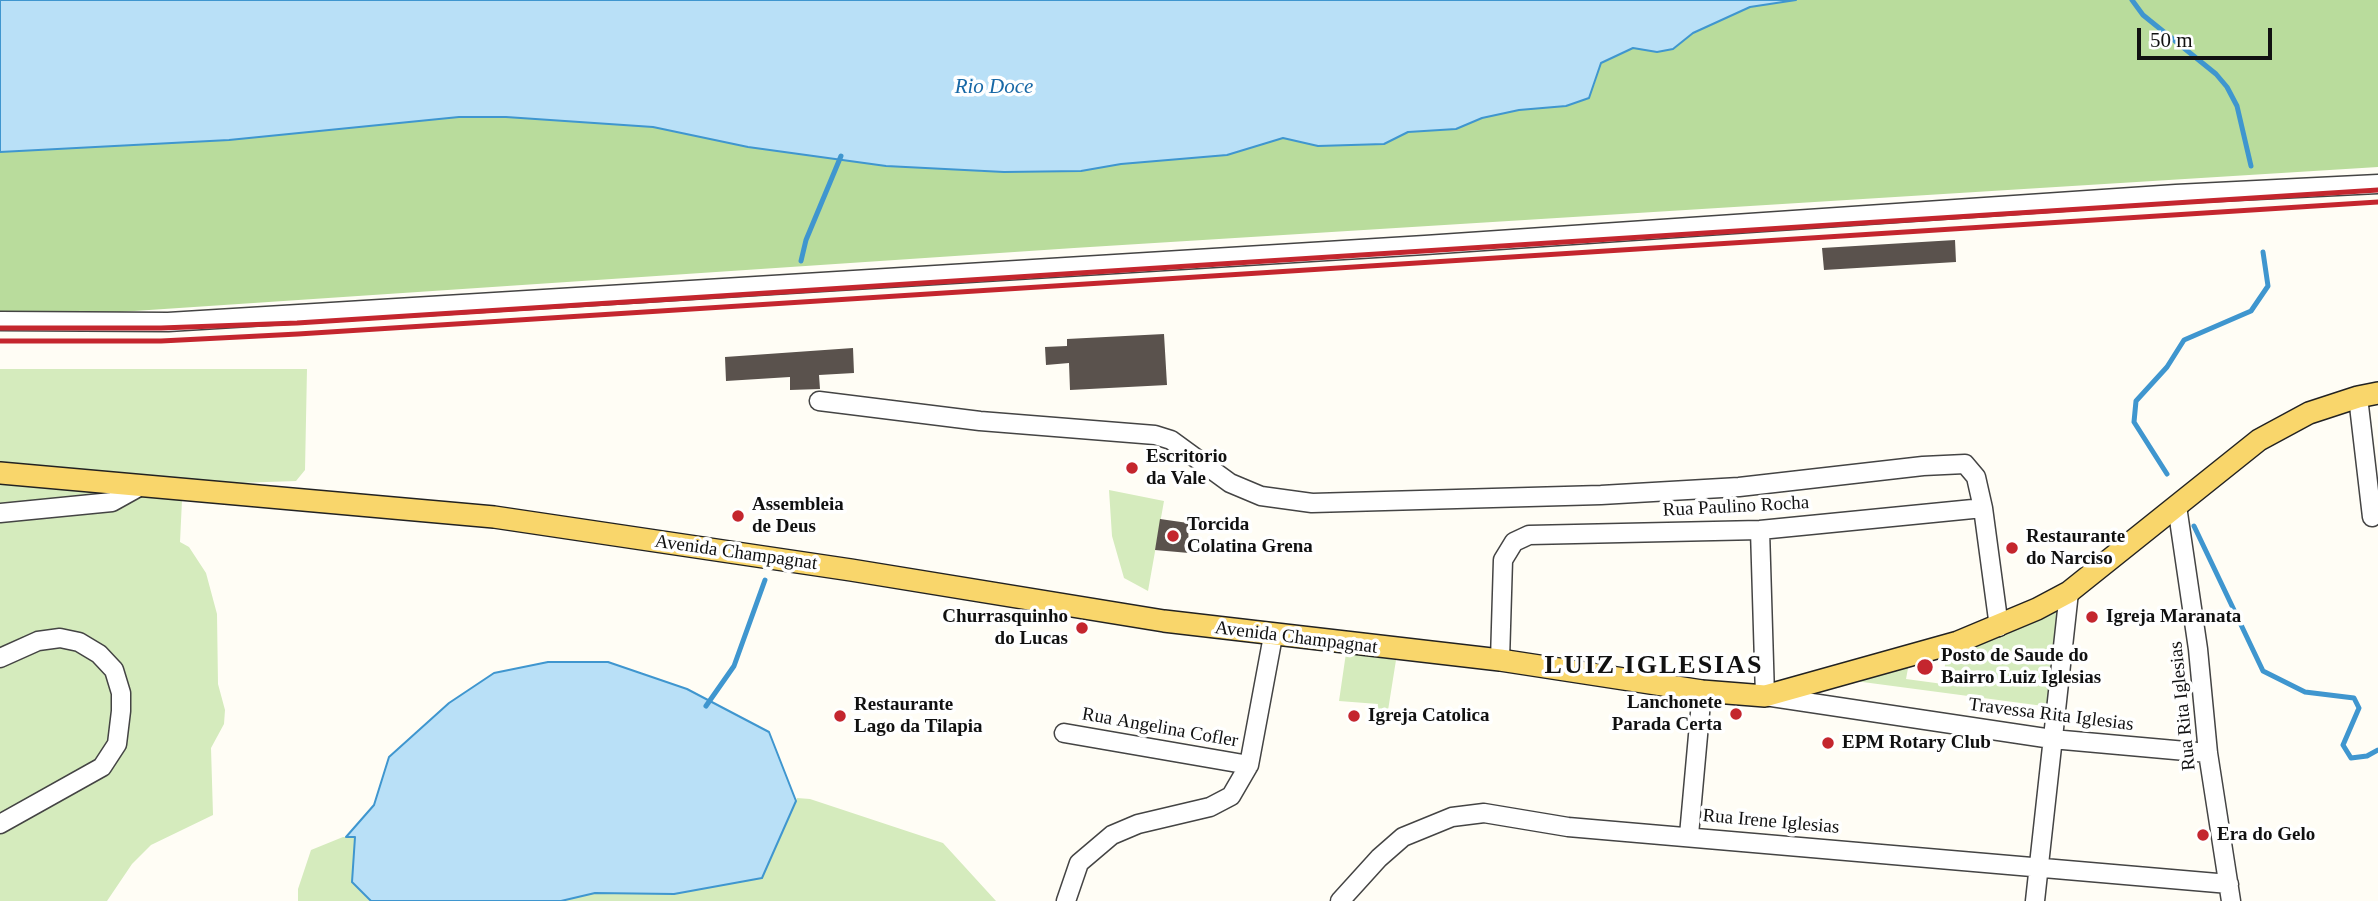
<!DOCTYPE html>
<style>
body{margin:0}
#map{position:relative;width:2378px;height:901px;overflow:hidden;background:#fffdf5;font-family:Georgia,serif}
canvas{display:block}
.scale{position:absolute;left:2137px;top:28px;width:135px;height:32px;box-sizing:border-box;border:4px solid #111;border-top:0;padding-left:9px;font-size:21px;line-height:24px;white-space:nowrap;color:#111;-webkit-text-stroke:5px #fff;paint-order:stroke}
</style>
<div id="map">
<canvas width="2378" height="901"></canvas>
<div class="scale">50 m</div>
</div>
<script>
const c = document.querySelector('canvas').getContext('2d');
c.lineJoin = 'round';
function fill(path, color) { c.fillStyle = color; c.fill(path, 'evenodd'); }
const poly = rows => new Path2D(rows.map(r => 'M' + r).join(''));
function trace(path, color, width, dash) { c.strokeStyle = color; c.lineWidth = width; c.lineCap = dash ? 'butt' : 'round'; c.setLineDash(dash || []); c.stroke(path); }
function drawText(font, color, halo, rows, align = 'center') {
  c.font = font + ' Georgia,serif'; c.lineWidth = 7; c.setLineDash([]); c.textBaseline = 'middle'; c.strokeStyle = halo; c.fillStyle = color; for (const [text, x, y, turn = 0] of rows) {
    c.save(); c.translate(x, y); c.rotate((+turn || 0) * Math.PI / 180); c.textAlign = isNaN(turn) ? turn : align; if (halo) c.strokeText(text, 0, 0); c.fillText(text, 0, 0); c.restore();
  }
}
fill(poly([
 [0,369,307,369,305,470,296,481,238,483,183,479,180,542,189,547,206,573,217,614,218,684,225,710,224,724,211,748,213,815,151,845,132,864,107,901,0,901],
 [1109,490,1164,501,1148,591,1124,578,1112,536],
 [2064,600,2051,707,1840,679,1909,663,1906,679,1943,684,1946,655],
 [1346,653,1396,660,1386,723,1375,721,1378,704,1339,701],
 [797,798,810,799,943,843,996,901,561,901,595,893,674,894,762,878],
 [343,837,355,837,352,882,371,901,298,901,298,889,311,850]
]), '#d5ebbd');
fill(poly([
 [1796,0,2378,0,2378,167,1074,248,0,320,0,152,229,140,459,117,506,117,653,127,748,147,886,166,961,168,985,172,1081,171,1121,164,1227,155,1283,138,1318,146,1384,144,1408,132,1456,129,1482,118,1519,110,1566,106,1594,85,1601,63,1633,48,1657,52,1673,49,1693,33,1750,7]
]), '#b9dc9c');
const water = poly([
 [0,0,1796,0,1750,7,1693,33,1673,49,1657,52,1633,48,1601,63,1589,98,1566,106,1519,110,1482,118,1456,129,1408,132,1384,144,1318,146,1283,138,1227,155,1121,164,1081,171,1004,172,886,166,748,147,653,127,506,117,459,117,229,140,0,152,0,0],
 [548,662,608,662,687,689,769,732,796,801,762,878,674,894,595,893,561,901,371,901,352,882,355,837,346,837,374,805,389,757,449,703,494,673,548,662]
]);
fill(water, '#b9e0f7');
trace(water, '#3f96cf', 2);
trace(poly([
 [2132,0,2143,15,2216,74,2227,87,2237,106,2251,166],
 [801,261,806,240,841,156],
 [2167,474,2134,422,2136,401,2167,367,2184,340,2251,311,2268,286,2263,252],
 [2194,526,2263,671,2305,692,2354,698,2359,708,2343,745,2351,758,2367,756,2378,750],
 [706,706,734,666,765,580]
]), '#3f96cf', 5);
fill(poly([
 [1955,240,1956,262,1824,270,1822,248],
 [1164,334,1167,385,1070,390,1069,363,1046,365,1045,347,1067,346,1067,339],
 [853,348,854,373,819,375,820,389,790,390,790,377,726,381,725,357],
 [1160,519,1188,523,1189,553,1155,550]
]), '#5a524d');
const minor = poly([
 [0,321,168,322,1425,245,2176,194,2378,184],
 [2358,397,2372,517],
 [819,401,980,421,1155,435,1171,440,1230,483,1261,496,1312,503,1601,495,1739,487,1923,466,1965,464,1976,477,1983,508,1999,627],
 [2177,506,2198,649,2208,753,2231,901],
 [0,513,112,502,139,487],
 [1760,530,1765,696,2052,739,2208,753],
 [0,658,38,641,60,638,79,642,99,654,114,670,121,693,121,711,117,744,102,767,0,824],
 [1500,660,1503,560,1514,542,1529,535,1760,530,1983,508],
 [1064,733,1249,765],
 [1689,835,1702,691],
 [1066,901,1079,863,1112,835,1138,824,1210,807,1231,796,1249,765,1273,636],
 [1340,901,1379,858,1403,837,1452,817,1484,813,1568,827,2229,884],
 [2035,901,2069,592]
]);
const major = poly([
 [0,473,494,517,851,570,1164,621,1500,660,1702,691,1765,696,1958,642,2037,609,2069,592,2259,440,2309,413,2358,397,2378,393]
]);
trace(minor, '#444', 21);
trace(major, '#222', 24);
trace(minor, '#fff', 18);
trace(major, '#f9d66b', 21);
trace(poly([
 [0,328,161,328,297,323,2378,190],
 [0,341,161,341,298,334,2378,202]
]), '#c4262e', 5);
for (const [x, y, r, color] of [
 [1132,468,7,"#c4262e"],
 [738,516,7,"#c4262e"],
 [1173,536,7,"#c4262e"],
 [2012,548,7,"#c4262e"],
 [2092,617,7,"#c4262e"],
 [1082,628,7,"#c4262e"],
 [1925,667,9,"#c4262e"],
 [1736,714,7,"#c4262e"],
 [840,716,7,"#c4262e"],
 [1354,716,7,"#c4262e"],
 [1828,743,7,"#c4262e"],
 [2203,835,7,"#c4262e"]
]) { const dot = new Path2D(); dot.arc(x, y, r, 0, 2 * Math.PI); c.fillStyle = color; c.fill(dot); trace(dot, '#fff', 2.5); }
drawText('bold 19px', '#111', '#fff', [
 ["Escritorio",1146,457],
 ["da Vale",1146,479],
 ["Assembleia",752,505],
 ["de Deus",752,527],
 ["Torcida",1187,525],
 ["Colatina Grena",1187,547],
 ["Restaurante",2026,537],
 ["do Narciso",2026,559],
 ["Churrasquinho",1068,617,"right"],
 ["do Lucas",1068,639,"right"],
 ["Igreja Maranata",2106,617],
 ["Posto de Saude do",1941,656],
 ["Bairro Luiz Iglesias",1941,678],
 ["Lanchonete",1722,703,"right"],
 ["Parada Certa",1722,725,"right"],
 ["Restaurante",854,705],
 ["Lago da Tilapia",854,727],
 ["Igreja Catolica",1368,716],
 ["EPM Rotary Club",1842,743],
 ["Era do Gelo",2217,835]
], 'left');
drawText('19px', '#111', '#fff', [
 ["Rua Paulino Rocha",1736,507,-3],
 ["Avenida Champagnat",736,553,8],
 ["Avenida Champagnat",1296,638,7],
 ["Rua Rita Iglesias",2183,706,-96],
 ["Travessa Rita Iglesias",2051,715,7],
 ["Rua Angelina Cofler",1160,728,10],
 ["Rua Irene Iglesias",1771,822,5]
]);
drawText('italic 21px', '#1768a6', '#fff', [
 ["Rio Doce",994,87]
]);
c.letterSpacing = '2px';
drawText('bold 26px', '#111', '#fff', [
 ["LUIZ IGLESIAS",1654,666]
]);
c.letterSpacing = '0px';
</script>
